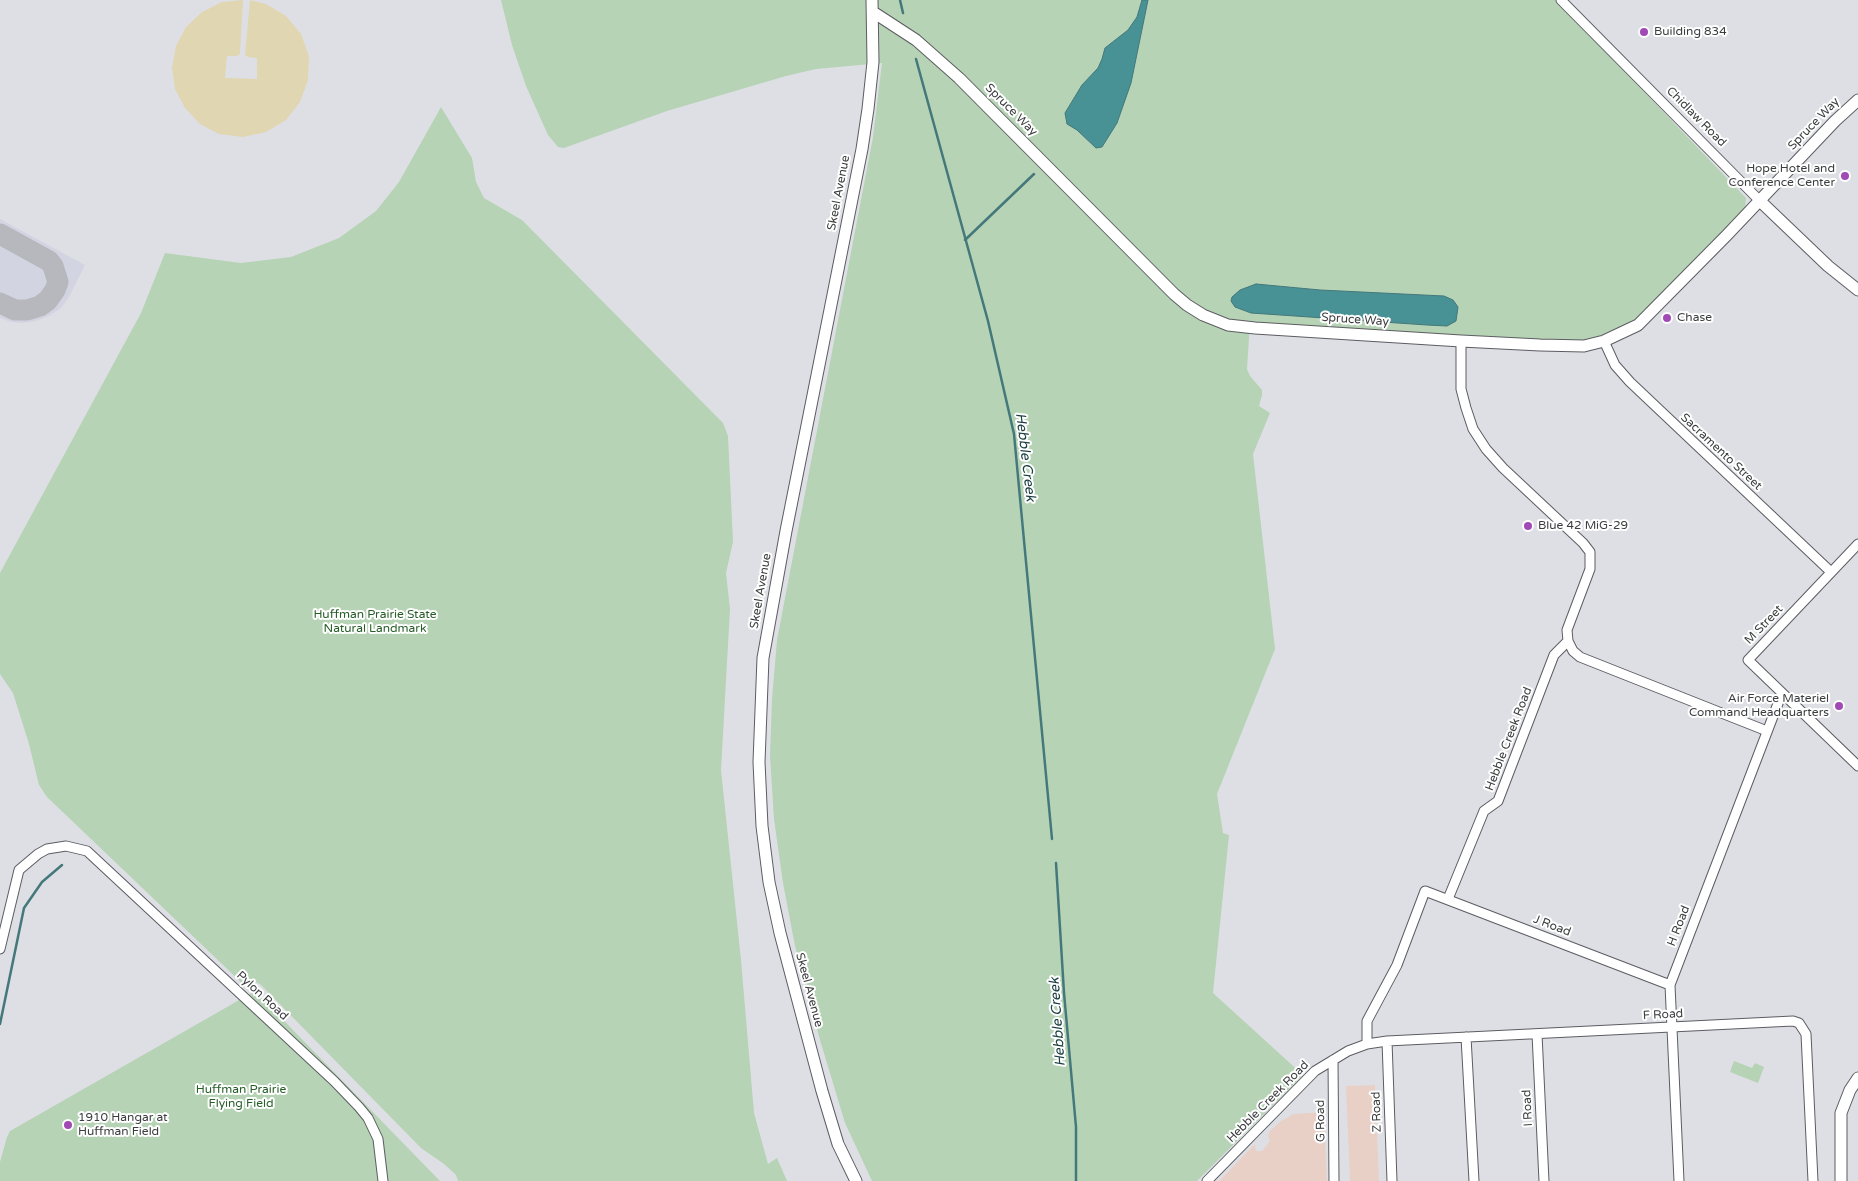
<!DOCTYPE html>
<style>
body{margin:0}
canvas{display:block;background:#dedfe5}
</style>
<canvas width="1858" height="1181"></canvas>
<script>
const c = document.querySelector('canvas').getContext('2d');
c.lineJoin = 'round';
function fill(path, color) { c.fillStyle = color; c.fill(path, 'evenodd'); }
const poly = rows => new Path2D(rows.map(r => 'M' + r).join(''));
function trace(path, color, width, dash) { c.strokeStyle = color; c.lineWidth = width; c.lineCap = dash ? 'butt' : 'round'; c.setLineDash(dash || []); c.stroke(path); }
function drawText(font, color, halo, rows, align = 'center') {
  c.font = font + ' "Varela Round",sans-serif'; c.lineWidth = 4; c.setLineDash([]); c.textBaseline = 'middle'; c.strokeStyle = halo; c.fillStyle = color; for (const [text, x, y, turn = 0] of rows) {
    c.save(); c.translate(x, y); c.rotate((+turn || 0) * Math.PI / 180); c.textAlign = isNaN(turn) ? turn : align; if (halo) c.strokeText(text, 0, 0); c.fillText(text, 0, 0); c.restore();
  }
}
fill(poly([
 [0,219,85,265,69,297,61,308,49,316,36,321,23,323,11,322,0,318]
]), '#d2d4e1');
fill(poly([
 [1375,1085,1379,1181,1350,1181,1346,1086],
 [1324,1112,1327,1181,1219,1181,1255,1144,1256,1151,1262,1151,1270,1141,1268,1137,1269,1132,1281,1121,1294,1114]
]), '#e8d0c7');
fill(poly([
 [501,0,1556,0,1746,198,1745,209,1642,316,1616,332,1589,340,1572,342,1552,341,1250,323,1247,369,1250,376,1262,390,1262,395,1259,406,1270,413,1253,454,1275,649,1217,794,1223,833,1229,835,1213,993,1303,1075,1197,1181,872,1181,845,1123,820,1040,795,946,783,883,774,819,770,756,772,699,777,640,873,137,882,63,816,69,786,76,667,111,564,148,558,147,548,135,526,86,512,45],
 [441,107,472,158,476,182,484,198,522,220,723,423,728,436,733,542,726,573,730,609,721,770,741,960,754,1113,768,1164,777,1158,787,1181,458,1181,456,1175,444,1164,421,1148,260,984,253,981,244,985,47,797,39,785,29,744,13,693,0,674,0,573,141,313,165,253,241,263,291,257,339,238,376,211,399,182],
 [255,991,440,1181,0,1181,0,1162,7,1137,10,1131],
 [1734,1061,1752,1068,1755,1063,1764,1067,1758,1083,1730,1072]
]), '#b6d3b5');
fill(poly([
 [243,0,240,54,237,56,227,56,225,78,257,79,257,58,248,57,245,55,250,0,266,4,286,16,301,34,309,56,308,80,300,102,286,120,266,132,243,137,219,134,200,124,185,108,175,89,172,67,176,46,186,27,202,12,222,2]
]), '#e0d6b1');
const water = poly([
 [1142,0,1148,0,1131,83,1117,123,1102,147,1096,148,1077,130,1067,124,1065,113,1082,85,1098,68,1102,59,1105,48,1128,30,1137,17,1142,0],
 [1256,284,1320,290,1444,296,1453,300,1458,307,1456,321,1447,326,1427,325,1251,313,1235,307,1231,301,1232,297,1240,290,1256,284]
]);
fill(water, '#489295');
trace(water, '#44787b', 1);
trace(poly([
 [900,0,903,13],
 [916,59,988,321,1014,434,1052,839],
 [965,240,1034,174],
 [1056,863,1064,993,1076,1127,1076,1181],
 [0,1024,24,908,42,882,62,865]
]), '#44787b', 2.5);
trace(poly([
 [0,234,49,261,53,266,58,282,55,290,48,300,40,306,27,310,15,310,0,303]
]), '#b7b8bd', 21);
const minor = poly([
 [1561,0,1760,201],
 [1461,341,1461,389,1466,408,1473,429,1486,449,1503,468,1583,543,1590,552,1590,569,1567,630,1568,641,1573,651,1580,657,1767,731],
 [1604,341,1615,365,1630,382,1831,572],
 [1858,544,1748,660,1858,766],
 [1448,899,1484,811,1498,801,1554,655,1568,641],
 [0,949,19,870,38,854,47,849,66,846,87,851,334,1081,359,1107,368,1118,378,1139,383,1181],
 [1537,1034,1544,1181],
 [1466,1037,1474,1181],
 [1387,1041,1392,1181],
 [1367,1044,1367,1021,1397,965,1425,891,1670,985],
 [1333,1060,1334,1181],
 [1207,1181,1315,1071,1348,1051,1367,1044,1387,1041,1793,1021,1799,1023,1806,1034,1813,1181],
 [1679,1181,1670,985,1782,693]
]);
const tertiary = poly([
 [873,12,916,40,959,78,1174,294,1187,305,1203,315,1228,325,1255,328,1461,341,1540,345,1584,346,1604,341,1638,325,1727,235,1835,121,1858,100],
 [1760,201,1828,266,1858,290],
 [856,1181,838,1144,822,1091,780,933,769,882,762,826,759,762,763,658,786,531,862,149,868,109,873,62,872,0],
 [1841,1181,1841,1113,1850,1090,1858,1078]
]);
trace(minor, '#5c5d62', 11);
trace(tertiary, '#5c5d62', 13);
trace(minor, '#fff', 9);
trace(tertiary, '#fff', 11);
for (const [x, y, r, color] of [
 [1644,32,5,"#a149b5"],
 [1845,176,5,"#a149b5"],
 [1667,318,5,"#a149b5"],
 [1528,526,5,"#a149b5"],
 [1839,706,5,"#a149b5"],
 [68,1125,5,"#a149b5"]
]) { const dot = new Path2D(); dot.arc(x, y, r, 0, 2 * Math.PI); c.fillStyle = color; c.fill(dot); trace(dot, '#fff', 2); }
drawText('12px', '#3c3d3f', '#fff', [
 ["Building 834",1654,32],
 ["Hope Hotel and",1835,169,"right"],
 ["Conference Center",1835,183,"right"],
 ["Chase",1677,318],
 ["Blue 42 MiG-29",1538,526],
 ["Air Force Materiel",1829,699,"right"],
 ["Command Headquarters",1829,713,"right"],
 ["1910 Hangar at",78,1118],
 ["Huffman Field",78,1132]
], 'left');
drawText('12px', '#3c3d3f', '#fff', [
 ["Spruce Way",1011,110,45],
 ["Chidlaw Road",1696,117,45],
 ["Spruce Way",1814,124,-46],
 ["Skeel Avenue",839,193,-79],
 ["Spruce Way",1355,320,4],
 ["Sacramento Street",1721,452,43],
 ["Skeel Avenue",761,591,-80],
 ["M Street",1764,625,-46],
 ["Hebble Creek Road",1509,739,-69],
 ["J Road",1552,926,21],
 ["H Road",1679,926,-69],
 ["Skeel Avenue",809,990,75],
 ["Pylon Road",262,996,43],
 ["F Road",1663,1015,-3],
 ["Hebble Creek Road",1268,1102,-45],
 ["I Road",1528,1108,-93],
 ["Z Road",1377,1112,-92],
 ["G Road",1321,1121,-91]
]);
drawText('12px', '#275e28', '#fff', [
 ["Huffman Prairie State",375,615],
 ["Natural Landmark",375,629],
 ["Huffman Prairie",241,1090],
 ["Flying Field",241,1104]
]);
drawText('italic 14px', '#1c4042', '#fff', [
 ["Hebble Creek",1025,457,83],
 ["Hebble Creek",1058,1022,-94]
]);
</script>
